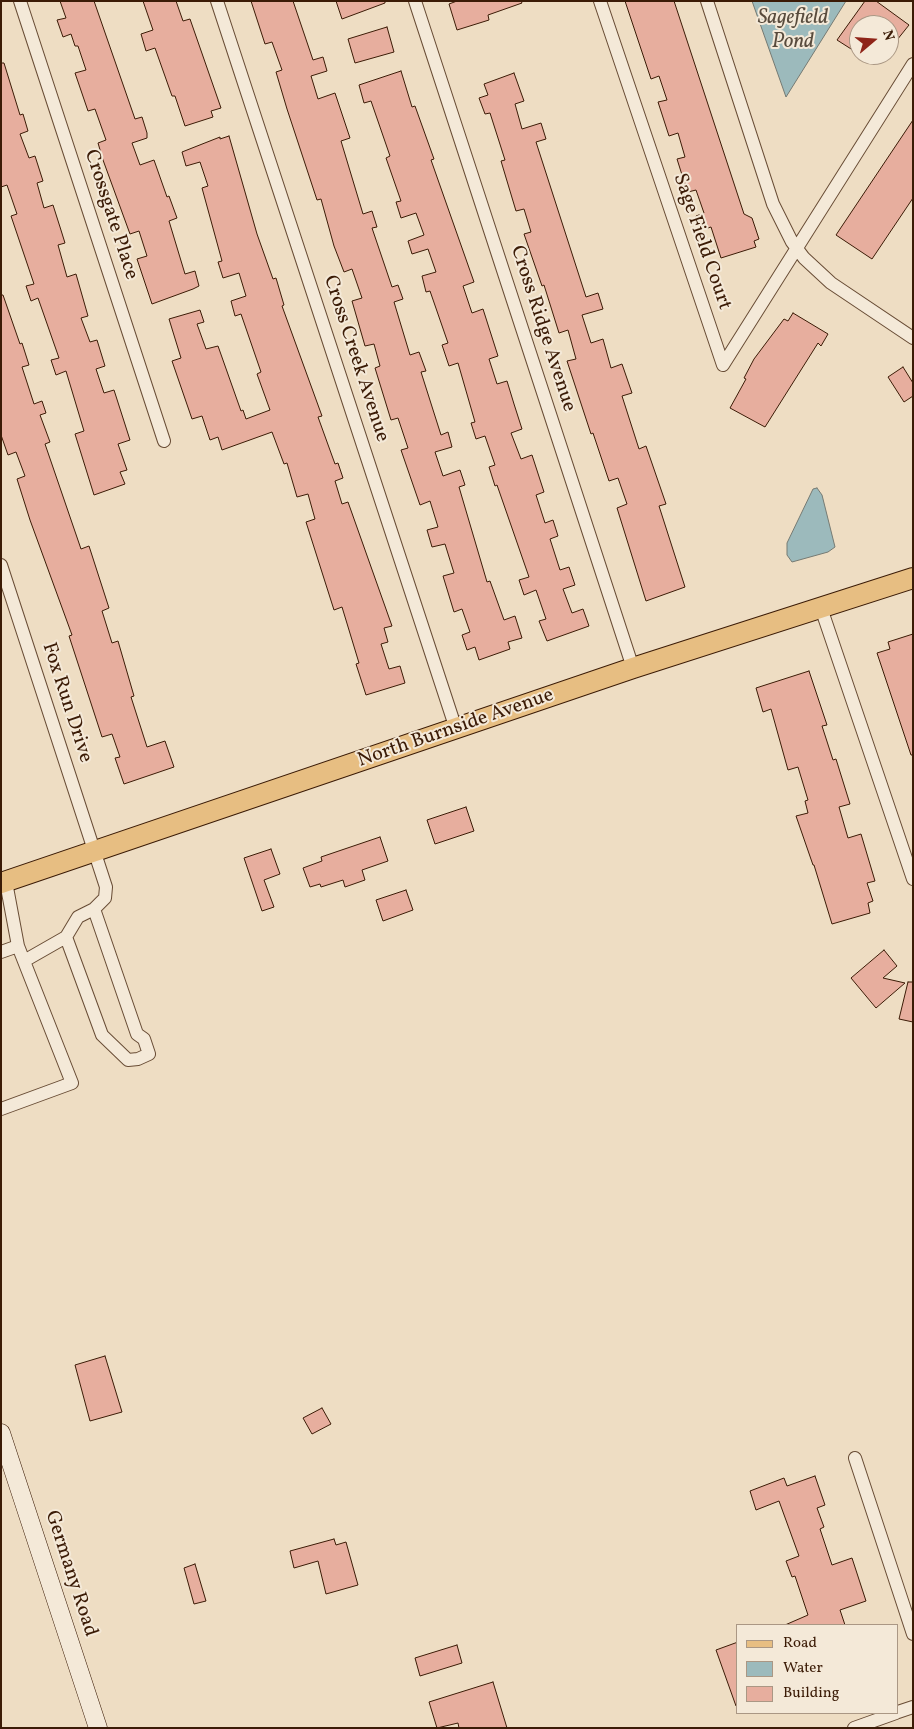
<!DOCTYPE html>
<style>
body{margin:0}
#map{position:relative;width:914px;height:1729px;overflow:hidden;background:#eeddc3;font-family:Vollkorn,serif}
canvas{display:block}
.frame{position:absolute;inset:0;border:2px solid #3b1b06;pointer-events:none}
.legend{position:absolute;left:736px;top:1624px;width:162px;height:90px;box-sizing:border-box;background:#f4e9d8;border:1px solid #aa9784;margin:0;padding:6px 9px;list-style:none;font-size:15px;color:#3b1b06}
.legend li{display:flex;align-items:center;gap:10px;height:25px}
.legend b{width:25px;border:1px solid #aa9784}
.north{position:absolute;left:849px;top:15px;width:50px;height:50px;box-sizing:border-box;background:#f4e9d8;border:1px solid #aa9784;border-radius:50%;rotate:72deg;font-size:14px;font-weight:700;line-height:20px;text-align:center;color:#3b1b06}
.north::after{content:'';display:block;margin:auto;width:18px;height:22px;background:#8f2418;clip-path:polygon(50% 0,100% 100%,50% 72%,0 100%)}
</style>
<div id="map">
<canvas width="914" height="1729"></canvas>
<div class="frame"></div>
<ul class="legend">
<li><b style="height:6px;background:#e7be82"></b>Road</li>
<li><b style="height:14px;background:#9cbabc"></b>Water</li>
<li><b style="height:14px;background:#e7ae9e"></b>Building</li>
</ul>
<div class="north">N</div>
</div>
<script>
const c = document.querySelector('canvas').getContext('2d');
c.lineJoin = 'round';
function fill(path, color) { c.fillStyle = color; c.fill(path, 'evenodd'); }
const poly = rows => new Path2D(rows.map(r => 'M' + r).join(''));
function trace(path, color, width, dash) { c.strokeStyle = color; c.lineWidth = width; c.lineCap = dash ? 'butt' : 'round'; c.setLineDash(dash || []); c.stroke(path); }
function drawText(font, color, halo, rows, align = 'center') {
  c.font = font + ' Vollkorn,serif'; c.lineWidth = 4; c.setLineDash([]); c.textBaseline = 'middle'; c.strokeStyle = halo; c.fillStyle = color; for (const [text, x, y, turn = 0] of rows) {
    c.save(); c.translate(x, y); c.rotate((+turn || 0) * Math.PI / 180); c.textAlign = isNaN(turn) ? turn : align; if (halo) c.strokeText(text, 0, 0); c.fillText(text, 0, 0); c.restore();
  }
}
const water = poly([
 [752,1,846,1,786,97,752,1],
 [817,488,822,495,835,547,828,552,792,562,787,555,787,543,813,489,817,488]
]);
fill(water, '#9cbabc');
trace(water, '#757a73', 1);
const building = poly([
 [60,1,94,1,135,119,142,117,147,133,147,138,132,143,140,165,154,160,167,197,169,196,177,218,169,221,185,274,195,271,199,286,193,289,152,304,137,259,147,256,139,231,130,234,103,160,98,143,106,140,95,109,88,111,75,73,86,70,78,46,75,46,71,34,63,37,57,20,66,18,60,1],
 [143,1,176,1,183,21,190,19,221,108,211,111,213,117,185,126,175,96,172,96,155,48,146,51,141,34,153,30,143,1],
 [251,1,293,1,313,60,323,57,327,71,311,76,318,99,335,93,350,138,341,141,363,214,372,211,377,227,372,228,392,287,398,285,403,299,394,302,410,355,419,352,426,371,421,372,441,435,448,432,452,447,435,452,443,476,460,470,465,485,459,487,487,582,490,581,504,620,515,616,522,638,508,642,510,649,479,660,475,647,467,650,462,635,470,632,462,609,454,612,443,576,454,573,445,544,432,547,427,530,438,527,430,501,420,505,401,450,408,448,398,418,391,420,375,368,380,366,374,344,365,346,352,301,362,298,352,269,344,272,334,246,321,199,317,200,287,109,276,72,282,70,272,42,265,44,251,1],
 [336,1,385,1,385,3,342,19,336,1],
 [457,1,521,1,522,3,488,15,489,20,457,30,449,4,457,1],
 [625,1,674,1,744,214,752,218,759,239,754,241,756,247,721,258,711,227,701,230,696,216,704,213,696,190,688,192,683,178,677,159,685,157,678,133,669,136,658,102,667,100,659,76,651,79,625,1],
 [865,1,876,1,909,25,889,50,889,25,859,25,859,54,837,40,865,1],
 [387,27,394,52,355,63,348,39,387,27],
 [1,63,4,63,20,115,23,114,28,131,20,134,29,158,35,156,43,181,37,183,44,208,53,205,60,227,65,243,58,245,67,277,76,274,88,316,81,318,90,342,97,340,105,366,96,369,104,393,114,390,130,440,118,444,127,470,120,472,125,484,94,495,75,434,84,431,66,371,56,375,51,360,59,358,38,298,31,301,26,286,34,284,11,216,17,214,7,185,1,187,1,63],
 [401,71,412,107,415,106,434,159,431,160,474,282,463,286,472,313,483,309,498,356,489,359,497,384,507,381,514,404,522,429,511,433,521,459,532,455,544,492,536,495,545,523,553,520,558,536,550,539,560,570,569,567,575,585,563,589,572,613,583,609,589,626,547,641,539,621,546,619,536,590,524,595,519,580,529,577,497,485,495,486,489,467,495,465,485,436,476,439,471,423,475,422,458,363,449,366,442,345,448,343,430,291,426,292,422,276,436,272,428,249,412,254,408,241,424,235,416,213,401,218,396,202,401,201,386,158,390,156,371,101,364,103,359,85,401,71],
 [514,73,524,101,515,104,522,129,541,123,546,139,536,142,586,297,598,293,603,309,582,315,591,343,603,339,611,368,622,364,632,393,622,396,639,449,646,446,666,504,659,506,685,587,646,601,617,508,627,504,618,478,609,481,593,433,591,434,567,361,576,359,568,330,559,333,544,285,542,286,524,234,531,232,524,209,516,211,501,161,505,160,490,113,485,114,479,98,488,95,484,84,514,73],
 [913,120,913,198,872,259,836,235,913,120],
 [229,136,257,234,273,279,276,278,284,305,282,306,322,416,318,417,335,464,338,463,343,478,335,481,342,504,348,502,392,626,384,628,388,642,381,644,389,669,400,666,405,683,366,695,356,664,359,663,342,607,334,610,306,522,315,519,308,494,297,497,287,463,284,464,272,432,222,450,218,437,210,440,202,416,192,419,172,361,181,358,169,319,200,310,204,322,197,324,206,349,218,346,241,411,243,410,246,419,270,410,257,374,261,372,241,314,235,316,231,301,246,296,239,273,223,278,218,262,222,261,202,188,208,186,200,162,186,166,182,152,220,137,220,139,229,136],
 [1,295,3,295,20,344,22,343,29,365,22,367,34,404,42,401,46,413,40,415,50,442,45,444,81,549,89,546,109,608,102,611,112,643,118,641,134,696,131,697,147,747,165,741,174,767,124,784,115,758,120,757,112,734,102,737,69,636,72,635,30,520,17,479,25,476,16,452,8,455,1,435,1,295],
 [793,313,828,334,821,346,818,343,765,427,730,408,746,379,744,378,754,359,784,319,788,321,793,313],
 [903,367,913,383,913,396,904,402,888,377,903,367],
 [913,634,913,755,911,755,877,653,890,649,888,642,913,634],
 [809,671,827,725,822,726,833,760,836,759,850,804,839,807,848,838,861,834,875,881,867,883,873,901,868,903,870,913,832,924,814,865,813,865,796,816,808,813,805,801,808,800,798,767,788,770,771,709,763,712,756,688,809,671],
 [466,807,474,831,435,844,427,820,466,807],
 [380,837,388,861,362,870,365,880,345,887,343,880,321,887,320,884,310,887,303,868,322,861,321,857,380,837],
 [271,849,280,874,264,880,274,907,262,911,244,858,271,849],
 [406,890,413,910,383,921,376,900,406,890],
 [884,950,897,966,883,978,905,983,876,1008,851,978,884,950],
 [908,982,913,982,913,1022,899,1019,908,982],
 [105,1356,122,1412,90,1421,75,1365,105,1356],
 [322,1408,331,1424,312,1434,303,1418,322,1408],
 [815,1476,825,1505,817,1508,824,1527,820,1529,832,1565,852,1558,866,1601,840,1610,845,1625,785,1625,808,1615,795,1576,792,1577,786,1561,799,1556,779,1501,756,1510,750,1491,784,1478,787,1486,815,1476],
 [334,1539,336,1545,346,1542,358,1585,326,1594,318,1561,294,1568,290,1551,334,1539],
 [195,1564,206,1601,194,1604,184,1568,195,1564],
 [738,1642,738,1705,736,1706,716,1650,738,1642],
 [457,1645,462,1663,420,1676,415,1658,457,1645],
 [493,1682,507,1728,459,1728,458,1723,437,1728,429,1702,493,1682]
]);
fill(building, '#e7ae9e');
trace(building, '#3b1b06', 1);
const street = poly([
 [20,1,164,441],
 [217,1,456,729],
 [415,1,633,668],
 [600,1,723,365,913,64],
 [707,1,773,204,792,242,804,258,831,283,913,338],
 [1,565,106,887,105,898,94,909,137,1034,144,1039,149,1054,138,1059,128,1060,102,1035,66,937,24,961],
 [821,608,913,879],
 [66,937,78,917,94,909],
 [1,952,18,946],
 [1,1109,72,1083,18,946,6,882],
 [855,1458,913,1634],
 [898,1712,913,1707],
 [854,1728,896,1713]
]);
const secondary = poly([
 [1,1433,98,1728]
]);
const primary = poly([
 [1,883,633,668,913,578]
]);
trace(street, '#684c35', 14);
trace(secondary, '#3b1b06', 19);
trace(primary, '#3b1b06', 22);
trace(street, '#f4e9d8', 12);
trace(secondary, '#f4e9d8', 18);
trace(primary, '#e7be82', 20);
drawText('20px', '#3b1b06', '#f4e9d8', [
 ["Crossgate Place",110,215,72],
 ["Sage Field Court",701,242,71],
 ["Cross Ridge Avenue",542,329,72],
 ["Cross Creek Avenue",355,359,72],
 ["Fox Run Drive",66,703,72],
 ["North Burnside Avenue",456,729,-19],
 ["Germany Road",70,1574,72]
]);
drawText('italic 21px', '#584b3d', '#f4e9d8', [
 ["Sagefield",793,19],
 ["Pond",793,43]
]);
</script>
